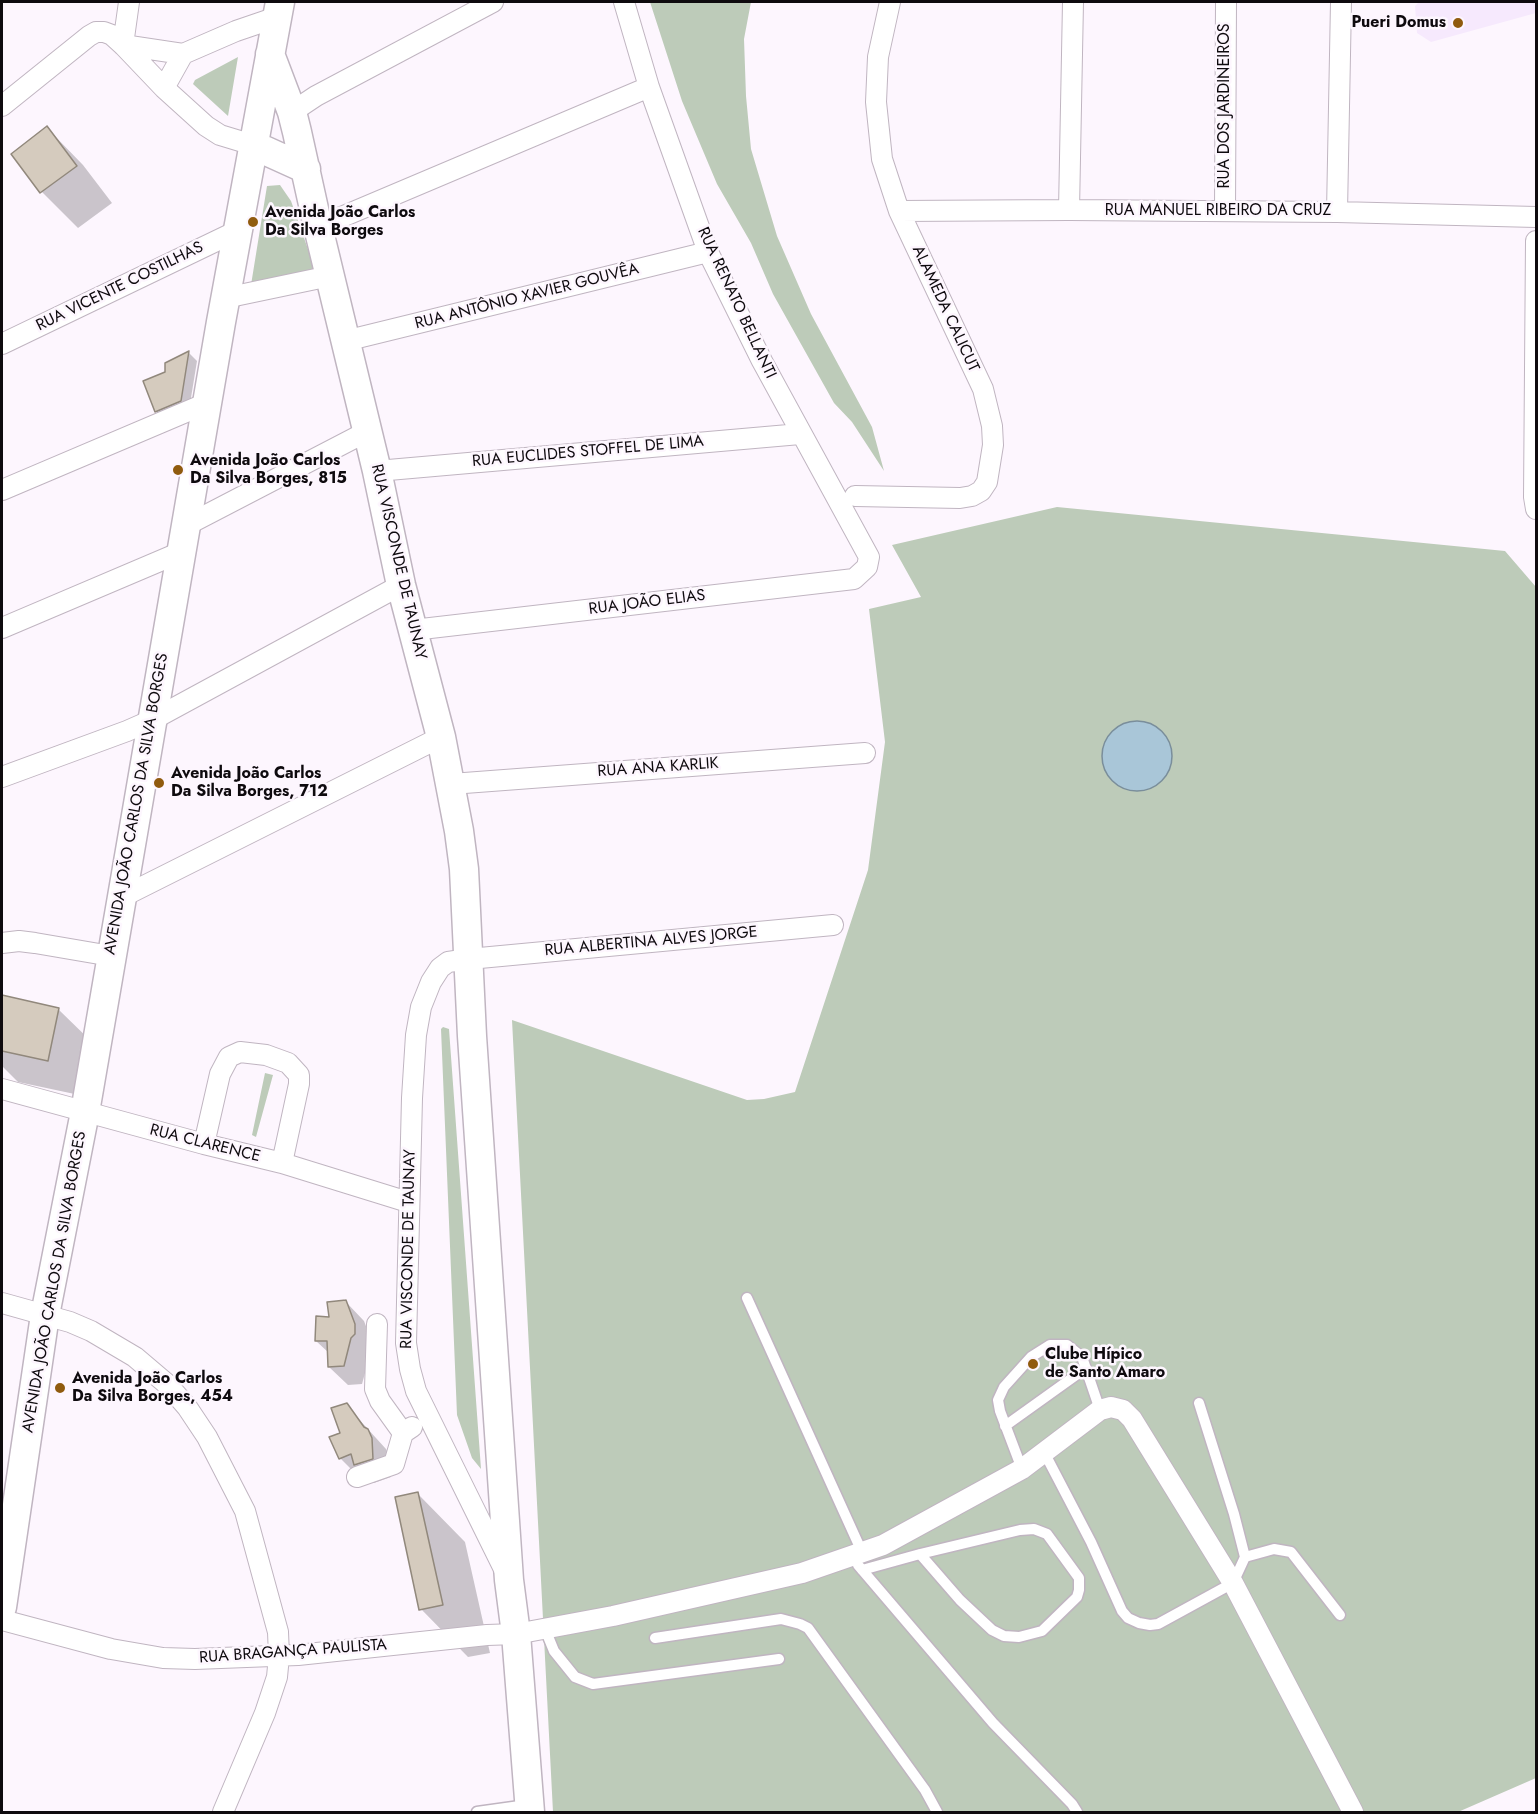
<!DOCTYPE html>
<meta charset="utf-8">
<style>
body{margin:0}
#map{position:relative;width:1538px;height:1814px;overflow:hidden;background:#fdf6fe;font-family:Jost,sans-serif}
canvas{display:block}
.frame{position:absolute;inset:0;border:3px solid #0e0a0e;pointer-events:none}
</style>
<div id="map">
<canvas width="1538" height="1814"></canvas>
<div class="frame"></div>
</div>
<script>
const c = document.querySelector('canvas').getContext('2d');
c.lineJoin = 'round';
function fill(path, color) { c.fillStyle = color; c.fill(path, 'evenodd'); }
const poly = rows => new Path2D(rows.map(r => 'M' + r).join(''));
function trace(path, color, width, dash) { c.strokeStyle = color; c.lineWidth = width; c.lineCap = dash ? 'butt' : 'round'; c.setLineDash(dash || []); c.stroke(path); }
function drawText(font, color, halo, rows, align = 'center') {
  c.font = font + ' Jost,sans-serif'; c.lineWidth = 5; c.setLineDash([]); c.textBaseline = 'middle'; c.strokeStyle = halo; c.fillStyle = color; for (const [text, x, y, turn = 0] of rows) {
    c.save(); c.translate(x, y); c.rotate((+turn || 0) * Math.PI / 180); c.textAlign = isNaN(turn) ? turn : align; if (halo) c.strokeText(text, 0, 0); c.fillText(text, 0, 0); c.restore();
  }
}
fill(poly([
 [1419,2,1536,2,1536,13,1431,42,1417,33,1415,6]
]), '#f6e9fd');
fill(poly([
 [650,2,751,2,744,39,746,96,751,149,777,236,811,314,872,427,884,471,852,422,834,403,773,294,751,243,717,184,682,101],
 [238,57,228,116,193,84,195,80],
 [280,185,291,201,316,272,251,285,267,186],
 [1057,507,1505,551,1536,587,1536,1778,1458,1812,553,1812,512,1020,747,1100,764,1099,795,1092,868,870,885,742,869,609,921,597,892,545],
 [443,1027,449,1029,481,1469,472,1458,457,1415,441,1029],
 [265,1073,273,1075,256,1137,252,1135]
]), '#bdcbb9');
const water = poly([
 '1102 756a35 35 0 1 1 70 0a35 35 0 1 1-70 0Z'
]);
fill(water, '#a9c6d8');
trace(water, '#7a8e9b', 1.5);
fill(poly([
 [47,128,83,165,112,203,78,228,42,192,13,154],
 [189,353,197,361,189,410,165,420,156,411,167,373,167,364],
 [2,997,58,1009,95,1045,84,1096,18,1082,2,1066],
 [346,1302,364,1321,373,1344,362,1384,348,1385,329,1367,329,1353,316,1341,330,1319],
 [346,1405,386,1449,390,1458,391,1477,374,1483,365,1474,359,1477,341,1459,331,1438,342,1434],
 [418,1494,465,1542,490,1653,468,1657,421,1609]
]), '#0003');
const building = poly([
 [47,126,77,166,40,193,11,154,47,126],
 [189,351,181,401,155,412,143,381,165,372,165,363,189,351],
 [2,995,59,1008,48,1061,2,1051,2,995],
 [346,1300,355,1324,355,1334,351,1338,344,1366,328,1367,327,1341,315,1341,316,1316,329,1317,327,1302,346,1300],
 [347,1403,364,1427,368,1429,372,1438,373,1459,354,1465,351,1454,339,1459,329,1437,340,1433,331,1408,347,1403],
 [418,1492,443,1605,419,1610,395,1497,418,1492]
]);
fill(building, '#d5cbbe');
trace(building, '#91887c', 1.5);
const lane = poly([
 [747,1298,862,1552],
 [1005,1426,1086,1368],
 [1044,1452,1091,1542,1122,1611,1128,1618,1139,1623,1150,1625,1158,1624,1233,1583,1245,1557,1234,1514,1199,1403],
 [1022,1469,1000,1411,998,1400,1004,1387,1031,1357,1050,1345,1067,1345,1082,1357,1100,1410],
 [1245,1557,1274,1549,1291,1552,1340,1615],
 [858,1565,993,1723,1072,1804,1077,1812],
 [862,1570,920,1554,1020,1530,1034,1529,1047,1534,1079,1578,1079,1590,1077,1597,1042,1631,1019,1637,1004,1636,992,1630,960,1600,920,1554],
 [545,1629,554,1651,575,1677,593,1684,779,1659],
 [655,1638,781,1619,800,1624,808,1628,925,1790,937,1812],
 [477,1812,527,1805]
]);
const street = poly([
 [123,45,183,54,236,31,277,17],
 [123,45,129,2],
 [164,88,183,54],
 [2,106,89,36,96,32,104,32,112,35,123,45,164,88,206,126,220,135,253,145],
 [292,112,316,96,493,2],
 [1069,210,1073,2],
 [899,211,1069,210,1337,212,1536,217],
 [1225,211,1226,2],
 [1337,212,1341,2],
 [318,227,649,87],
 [1536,241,1534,497,1536,509],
 [225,298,330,276],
 [345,341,708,252],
 [2,344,239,230],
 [377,471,800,434],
 [2,490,207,403],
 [855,496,960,498,972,496,981,491,987,482,993,445,992,426,983,389,899,211,882,159,876,102,878,57,890,2],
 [187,525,368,431],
 [2,628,181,552],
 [413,630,854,579,867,567,869,557,762,361,708,252,649,87,624,2],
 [2,777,127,731,152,720,401,585],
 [451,784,865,753],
 [122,897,441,737],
 [2,943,19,941,35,943,111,956],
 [2,1089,204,1144,282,1163,408,1202],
 [204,1144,220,1074,229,1057,240,1052,266,1055,288,1063,299,1075,299,1084,282,1163],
 [2,1303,70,1322,91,1331,135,1357,168,1385,187,1407,207,1437,245,1511,278,1632,279,1656,277,1677,265,1713,223,1812],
 [377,1324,375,1389,380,1401,403,1433],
 [357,1477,394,1464,403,1433,412,1427],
 [504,1569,416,1391,410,1369,406,1343,412,1098,416,1035,421,1007,431,982,440,968,448,962,469,959,833,925],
 [2,1620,111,1649,163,1658,195,1659,298,1655,487,1635,516,1634,613,1616,802,1573,883,1545,1022,1469,1100,1410,1111,1407,1123,1410,1132,1419,1233,1583,1353,1812]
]);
const secondary = poly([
 [270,54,292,112,297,132,318,227,377,471,401,585,441,737,459,831,464,869,472,1036,509,1580,516,1634,530,1812],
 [253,145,306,169],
 [2,1607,45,1315,85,1112,221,322,280,2]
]);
trace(lane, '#c0b5c1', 13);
trace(street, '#c0b5c1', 22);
trace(secondary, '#c0b5c1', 31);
trace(lane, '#fff', 10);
trace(street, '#fff', 20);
trace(secondary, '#fff', 28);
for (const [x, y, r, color] of [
 [1458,23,6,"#905b0e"],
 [253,222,6,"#905b0e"],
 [178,470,6,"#905b0e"],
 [159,783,6,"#905b0e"],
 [1033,1364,6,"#905b0e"],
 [60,1388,6,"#905b0e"]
]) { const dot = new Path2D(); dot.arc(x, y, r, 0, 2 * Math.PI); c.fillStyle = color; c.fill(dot); trace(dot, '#fdf6fe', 2); }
drawText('bold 16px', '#0e0a0e', '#fdf6fe', [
 ["Pueri Domus",1446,23,"right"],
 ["Avenida João Carlos",265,213],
 ["Da Silva Borges",265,231],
 ["Avenida João Carlos",190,461],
 ["Da Silva Borges, 815",190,479],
 ["Avenida João Carlos",171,774],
 ["Da Silva Borges, 712",171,792],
 ["Clube Hípico",1045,1355],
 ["de Santo Amaro",1045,1373],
 ["Avenida João Carlos",72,1379],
 ["Da Silva Borges, 454",72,1397]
], 'left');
drawText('16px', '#0e0a0e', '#fdf6fe', [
 ["RUA DOS JARDINEIROS",1225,106,-90],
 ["RUA MANUEL RIBEIRO DA CRUZ",1218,211],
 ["RUA VICENTE COSTILHAS",120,287,-26],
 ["RUA ANTÔNIO XAVIER GOUVÊA",527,297,-14],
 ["RUA RENATO BELLANTI",736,303,65],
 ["ALAMEDA CALICUT",945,309,65],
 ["RUA EUCLIDES STOFFEL DE LIMA",588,452,-5],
 ["RUA VISCONDE DE TAUNAY",398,562,77],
 ["RUA JOÃO ELIAS",647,603,-7],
 ["RUA ANA KARLIK",658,768,-4],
 ["AVENIDA JOÃO CARLOS DA SILVA BORGES",137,804,-80],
 ["RUA ALBERTINA ALVES JORGE",651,942,-5],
 ["RUA CLARENCE",205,1144,14],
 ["RUA VISCONDE DE TAUNAY",409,1249,-89],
 ["AVENIDA JOÃO CARLOS DA SILVA BORGES",55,1282,-80],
 ["RUA BRAGANÇA PAULISTA",293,1652,-4]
]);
</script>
